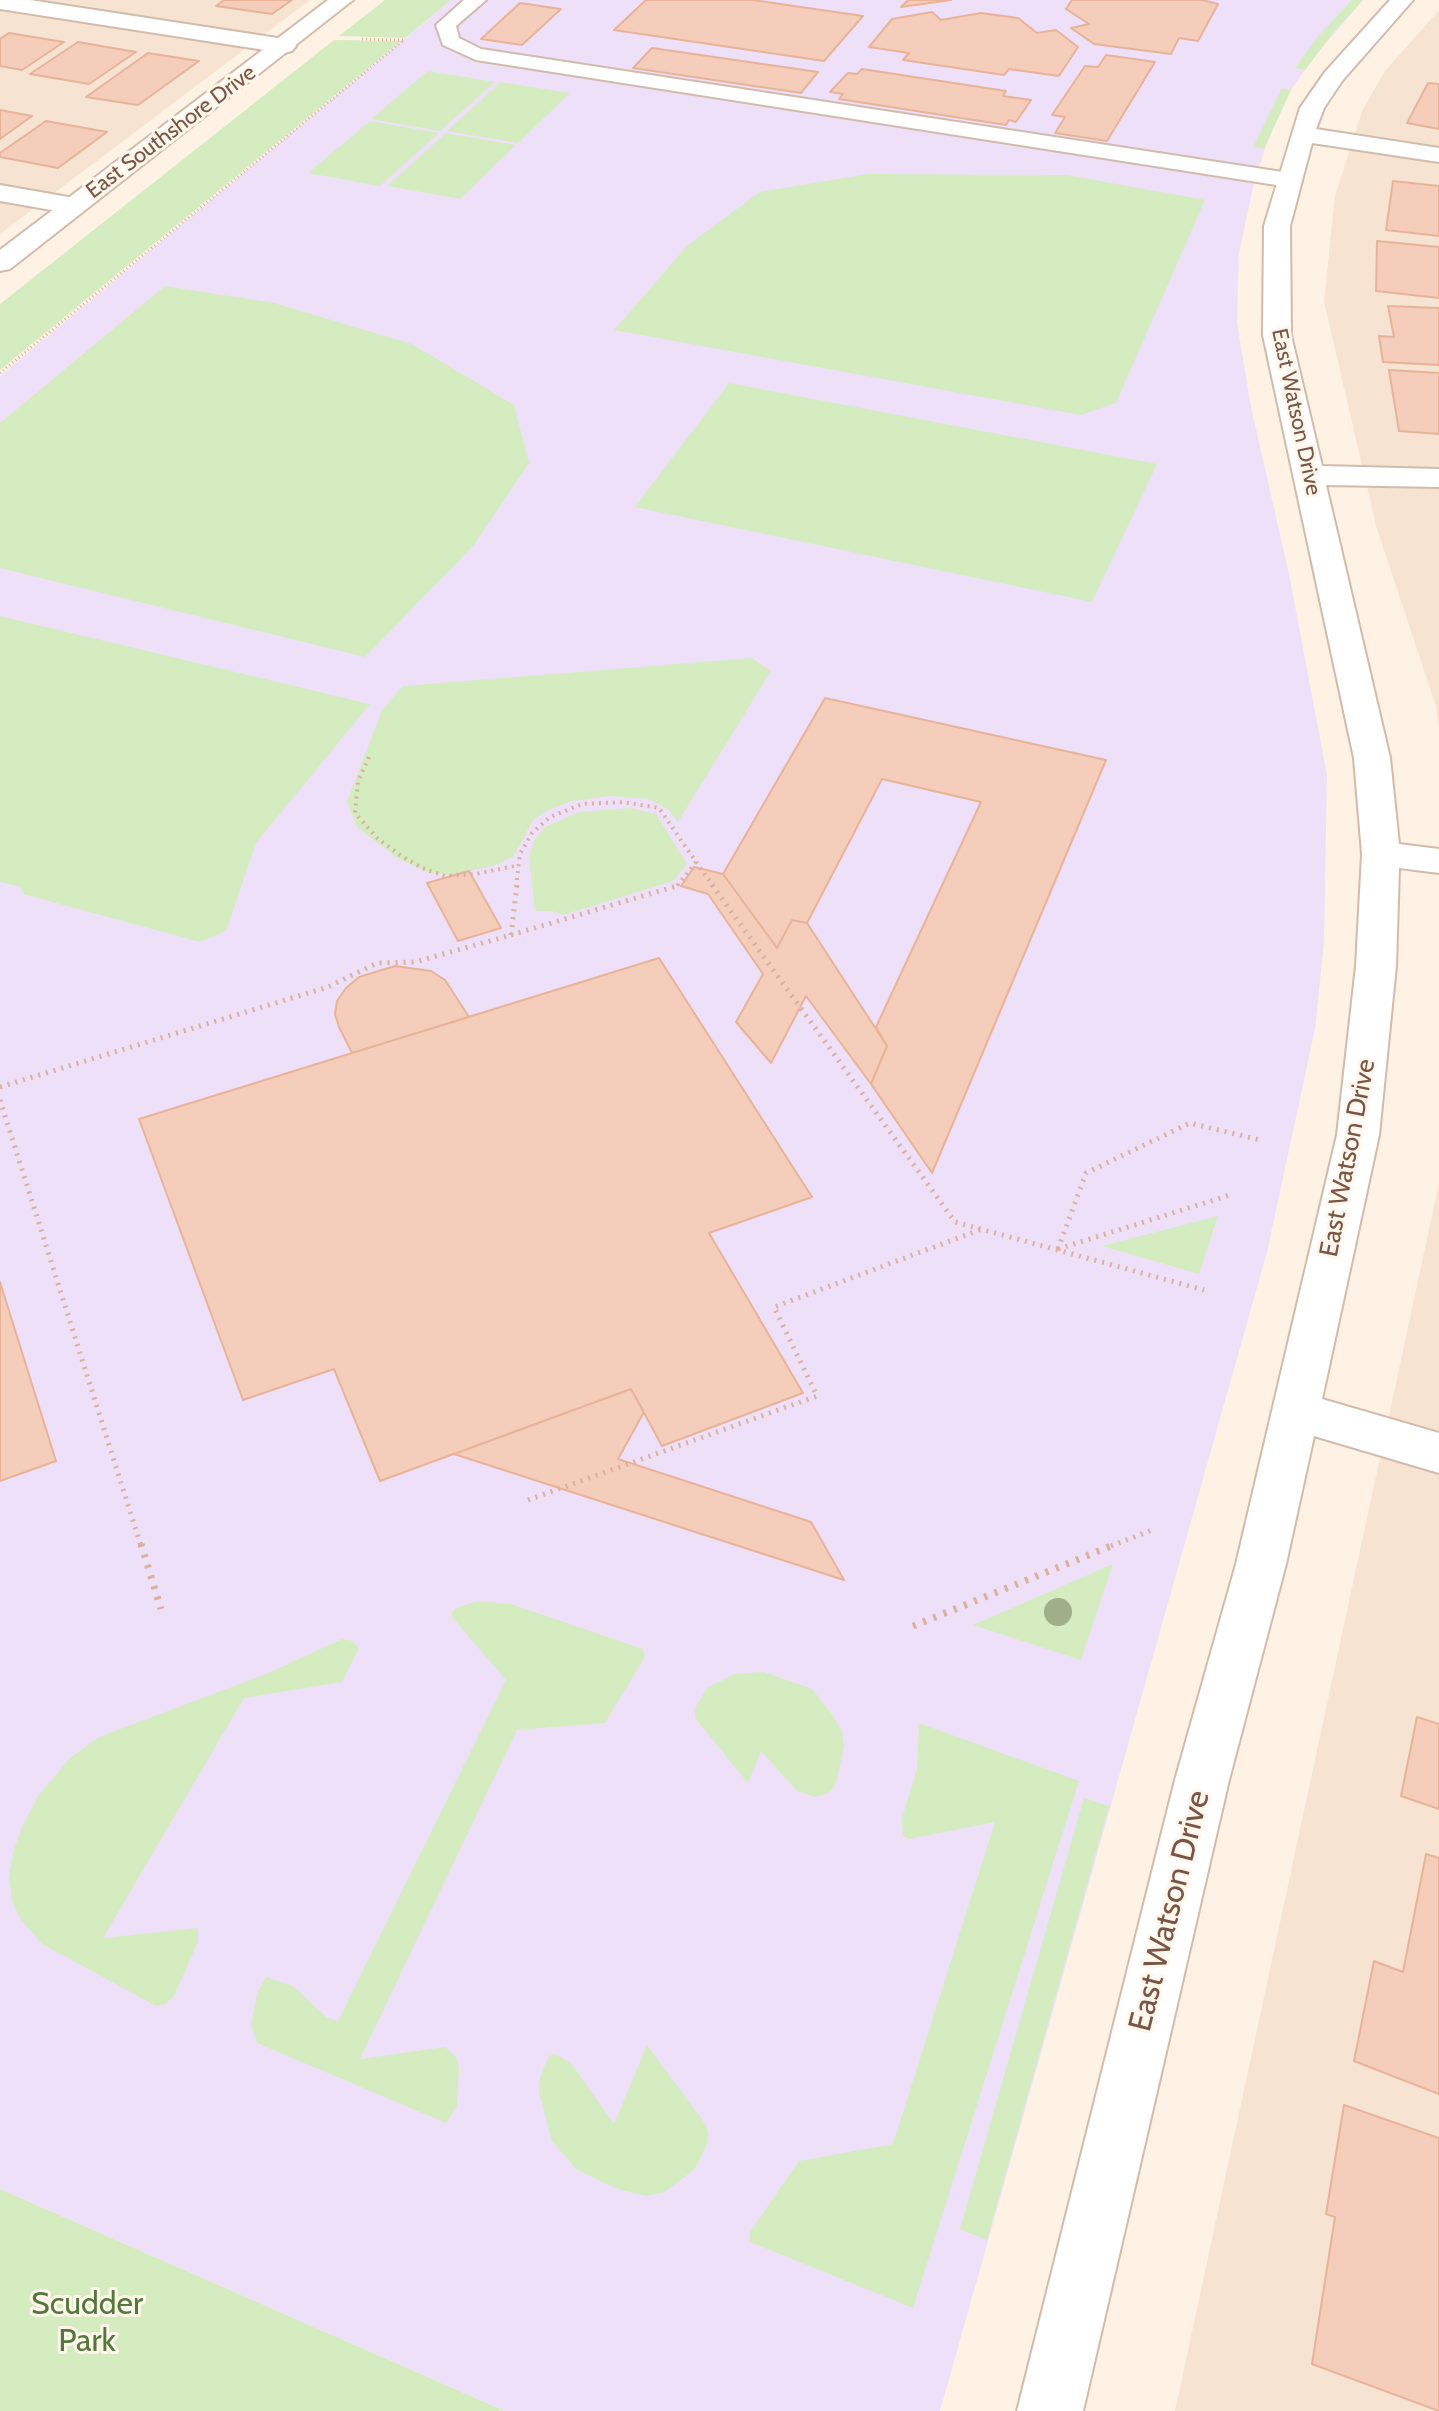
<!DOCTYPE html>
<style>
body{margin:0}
canvas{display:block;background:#fdf2e4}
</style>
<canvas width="1439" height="2411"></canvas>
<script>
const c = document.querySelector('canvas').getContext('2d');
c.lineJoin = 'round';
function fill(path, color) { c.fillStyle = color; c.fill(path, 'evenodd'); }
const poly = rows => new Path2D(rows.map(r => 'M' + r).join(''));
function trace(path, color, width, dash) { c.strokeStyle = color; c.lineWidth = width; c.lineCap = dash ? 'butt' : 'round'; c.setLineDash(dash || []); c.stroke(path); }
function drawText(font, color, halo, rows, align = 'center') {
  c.font = font + ' Cabin,sans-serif'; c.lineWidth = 6; c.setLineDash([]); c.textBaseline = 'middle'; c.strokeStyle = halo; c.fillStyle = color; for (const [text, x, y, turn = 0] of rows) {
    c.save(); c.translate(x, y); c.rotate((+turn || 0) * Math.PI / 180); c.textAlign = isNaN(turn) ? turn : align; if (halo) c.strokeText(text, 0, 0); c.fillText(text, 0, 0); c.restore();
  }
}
fill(poly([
 [0,0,310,0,0,234],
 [1439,10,1439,730,1436,707,1376,526,1324,301,1335,196,1363,109,1385,71],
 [1439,1183,1439,2411,1175,2411]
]), '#f6e3d2');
fill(poly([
 [451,0,1363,0,1315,56,1291,90,1272,127,1254,183,1239,253,1237,323,1251,407,1289,574,1327,775,1324,942,1315,1029,1267,1252,940,2411,505,2411,0,2189,0,376]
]), '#efe0fa');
fill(poly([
 [385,0,451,0,405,38,339,36],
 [1352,0,1363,0,1333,33,1305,70,1295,68,1319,35],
 [334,40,401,41,0,370,0,304],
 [428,71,495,82,440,131,371,119],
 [501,82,570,93,518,143,447,131],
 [1282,88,1291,90,1264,149,1253,147],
 [370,121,439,133,380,186,308,173],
 [446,133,516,145,460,199,387,186],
 [868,174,1067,175,1205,200,1116,403,1081,415,614,330,688,245,760,192],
 [165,286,274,303,412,344,514,405,529,463,473,546,365,657,0,568,0,423],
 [729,383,1157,464,1092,602,635,507],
 [0,616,370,704,256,843,226,931,200,942,23,894,21,887,0,882],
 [752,658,771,671,678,822,668,809,648,799,610,796,572,801,546,811,533,820,513,857,496,865,451,875,429,873,397,858,357,827,347,802,382,710,403,686],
 [631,808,656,814,687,864,673,881,563,915,552,911,535,911,529,856,534,841,545,827,578,812],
 [1218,1216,1199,1274,1102,1246],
 [1113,1564,1081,1660,973,1625],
 [477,1601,511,1604,643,1649,645,1657,605,1723,517,1730,360,2059,445,2047,456,2057,459,2068,457,2106,446,2123,257,2043,251,2024,258,1991,266,1977,293,1986,326,2017,338,2021,506,1680,452,1617,452,1611,457,1608],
 [342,1639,353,1641,359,1648,342,1682,244,1698,103,1938,198,1928,198,1942,174,1996,165,2004,156,2006,42,1944,22,1921,12,1902,9,1878,13,1853,22,1827,38,1796,70,1758,99,1737,266,1674],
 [764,1672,812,1689,834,1717,842,1731,844,1745,838,1775,834,1787,827,1794,814,1797,797,1791,761,1751,748,1783,695,1718,695,1708,707,1688,735,1674],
 [919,1723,1079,1781,913,2308,750,2242,750,2232,799,2161,893,2144,995,1822,909,1839,903,1836,902,1818,917,1769],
 [1084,1798,1109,1806,987,2240,960,2229],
 [647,2045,706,2125,708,2133,707,2145,695,2169,663,2193,645,2196,615,2188,576,2169,552,2141,539,2092,540,2077,549,2056,554,2054,563,2058,573,2066,614,2124],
 [0,2189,505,2411,0,2411]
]), '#d5ecc1');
const building = poly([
 [224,0,292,0,272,14,216,6,224,0],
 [646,0,753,0,863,16,824,61,614,30,646,0],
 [908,0,951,0,901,7,908,0],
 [1072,0,1202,0,1218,4,1198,41,1179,38,1171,54,1094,44,1071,28,1089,24,1066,9,1072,0],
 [520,3,561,9,522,45,481,39,520,3],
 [932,12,941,20,981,13,1018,18,1037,33,1056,30,1078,47,1059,76,1009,69,1004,75,903,60,909,53,869,47,892,19,932,12],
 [9,33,64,42,22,70,0,66,0,39,9,33],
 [78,42,136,52,89,84,30,74,78,42],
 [652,48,818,72,801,93,633,68,652,48],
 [148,53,199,61,138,105,86,97,148,53],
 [1106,55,1155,62,1107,141,1055,133,1065,117,1052,115,1085,66,1098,67,1106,55],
 [862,69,1006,91,1003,96,1031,100,1016,122,1009,120,1006,125,839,99,843,94,830,92,848,73,857,74,862,69],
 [1428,83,1439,84,1439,129,1407,123,1428,83],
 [0,110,32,116,0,139,0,110],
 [46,121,107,132,58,168,0,157,0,153,46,121],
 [1393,181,1439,186,1439,236,1386,230,1393,181],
 [1377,241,1439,247,1439,298,1376,291,1377,241],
 [1388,306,1439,308,1439,365,1383,362,1379,336,1394,337,1388,306],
 [1389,370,1439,373,1439,434,1399,431,1389,370],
 [825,698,1106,760,932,1173,871,1084,887,1046,876,1027,981,802,882,779,807,923,792,920,777,948,723,874,825,698],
 [694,867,723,874,777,948,792,920,807,923,887,1046,871,1084,806,996,771,1063,736,1022,763,974,708,894,681,886,694,867],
 [469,871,501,928,458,941,427,883,469,871],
 [659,958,812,1197,709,1233,803,1393,662,1446,631,1389,380,1481,334,1369,243,1400,139,1119,659,958],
 [395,966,431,971,445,980,469,1017,352,1053,339,1027,335,1014,337,1001,346,988,359,977,395,966],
 [0,1282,56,1461,0,1481,0,1282],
 [631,1389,644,1412,618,1459,811,1522,844,1580,454,1454,631,1389],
 [1417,1717,1439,1724,1439,1809,1401,1796,1417,1717],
 [1426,1854,1439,1858,1439,2094,1354,2061,1374,1961,1403,1972,1426,1854],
 [1344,2105,1439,2138,1439,2411,1312,2364,1335,2217,1326,2214,1344,2105]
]);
fill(building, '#f4ceba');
trace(building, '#e8b399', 2);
const lane = poly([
 [464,0,486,0,456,26,459,38,481,49,1289,173,1300,180,1289,187,476,60,443,45,436,25,464,0]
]);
const street = poly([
 [0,0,30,0,284,39,292,41,296,46,292,51,284,53,0,9,0,0],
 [1390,0,1413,0,1342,81,1324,108,1316,129,1439,148,1439,162,1312,143,1290,226,1291,335,1322,466,1439,469,1439,487,1326,485,1390,758,1399,844,1439,849,1439,873,1399,868,1396,966,1379,1135,1322,1399,1439,1433,1439,1473,1314,1436,1286,1564,1229,1780,1083,2411,1017,2411,1175,1780,1236,1564,1337,1135,1356,966,1362,854,1354,758,1263,335,1264,226,1300,108,1325,72,1390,0],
 [0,185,74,198,83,201,87,206,83,211,74,214,0,201,0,185]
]);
const secondary = poly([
 [328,0,353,0,10,269,0,271,0,250,328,0]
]);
trace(lane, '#d2bbac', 4);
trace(street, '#d2bbac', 4);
trace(secondary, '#d5baa9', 4);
trace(poly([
 [362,39,404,40],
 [0,373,404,40]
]), '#dab19d', 3, [1, 3]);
trace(poly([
 [369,757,358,781,355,813,377,838,400,855,422,868,445,876,476,874,519,865],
 [696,862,714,887],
 [516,887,520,854,532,833,550,817,582,804,623,802,659,808,696,862,676,887]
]), '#dab19d', 4, [2, 5]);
trace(poly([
 [712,885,955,1222,1204,1290],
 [511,935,517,885],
 [511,935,680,885],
 [0,1087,328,987,377,963,415,962,511,935],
 [0,1100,141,1546],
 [1058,1249,1086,1173,1190,1123,1260,1140],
 [1058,1249,1233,1194],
 [528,1500,817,1396,774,1307,982,1229],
 [1111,1546,1152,1530]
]), '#dab19d', 5, [2, 6]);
trace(poly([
 [141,1544,161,1609],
 [913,1626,1116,1544]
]), '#dab19d', 7, [3, 8]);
fill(lane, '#fff');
fill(street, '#fff');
fill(secondary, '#fff');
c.fillStyle = '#9faf88';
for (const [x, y] of [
 [1058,1612]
]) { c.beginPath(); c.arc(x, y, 14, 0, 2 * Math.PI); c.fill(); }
drawText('22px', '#775648', '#fff6eb', [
 ["East Southshore Drive",171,132,-37],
 ["East Watson Drive",1296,412,78]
]);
drawText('26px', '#775648', '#fff6eb', [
 ["East Watson Drive",1348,1158,-79]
]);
drawText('32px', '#775648', '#fff6eb', [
 ["East Watson Drive",1170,1911,-76]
]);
drawText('32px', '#52783c', '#fff6eb', [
 ["Scudder",87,2305],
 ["Park",87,2342]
]);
</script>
